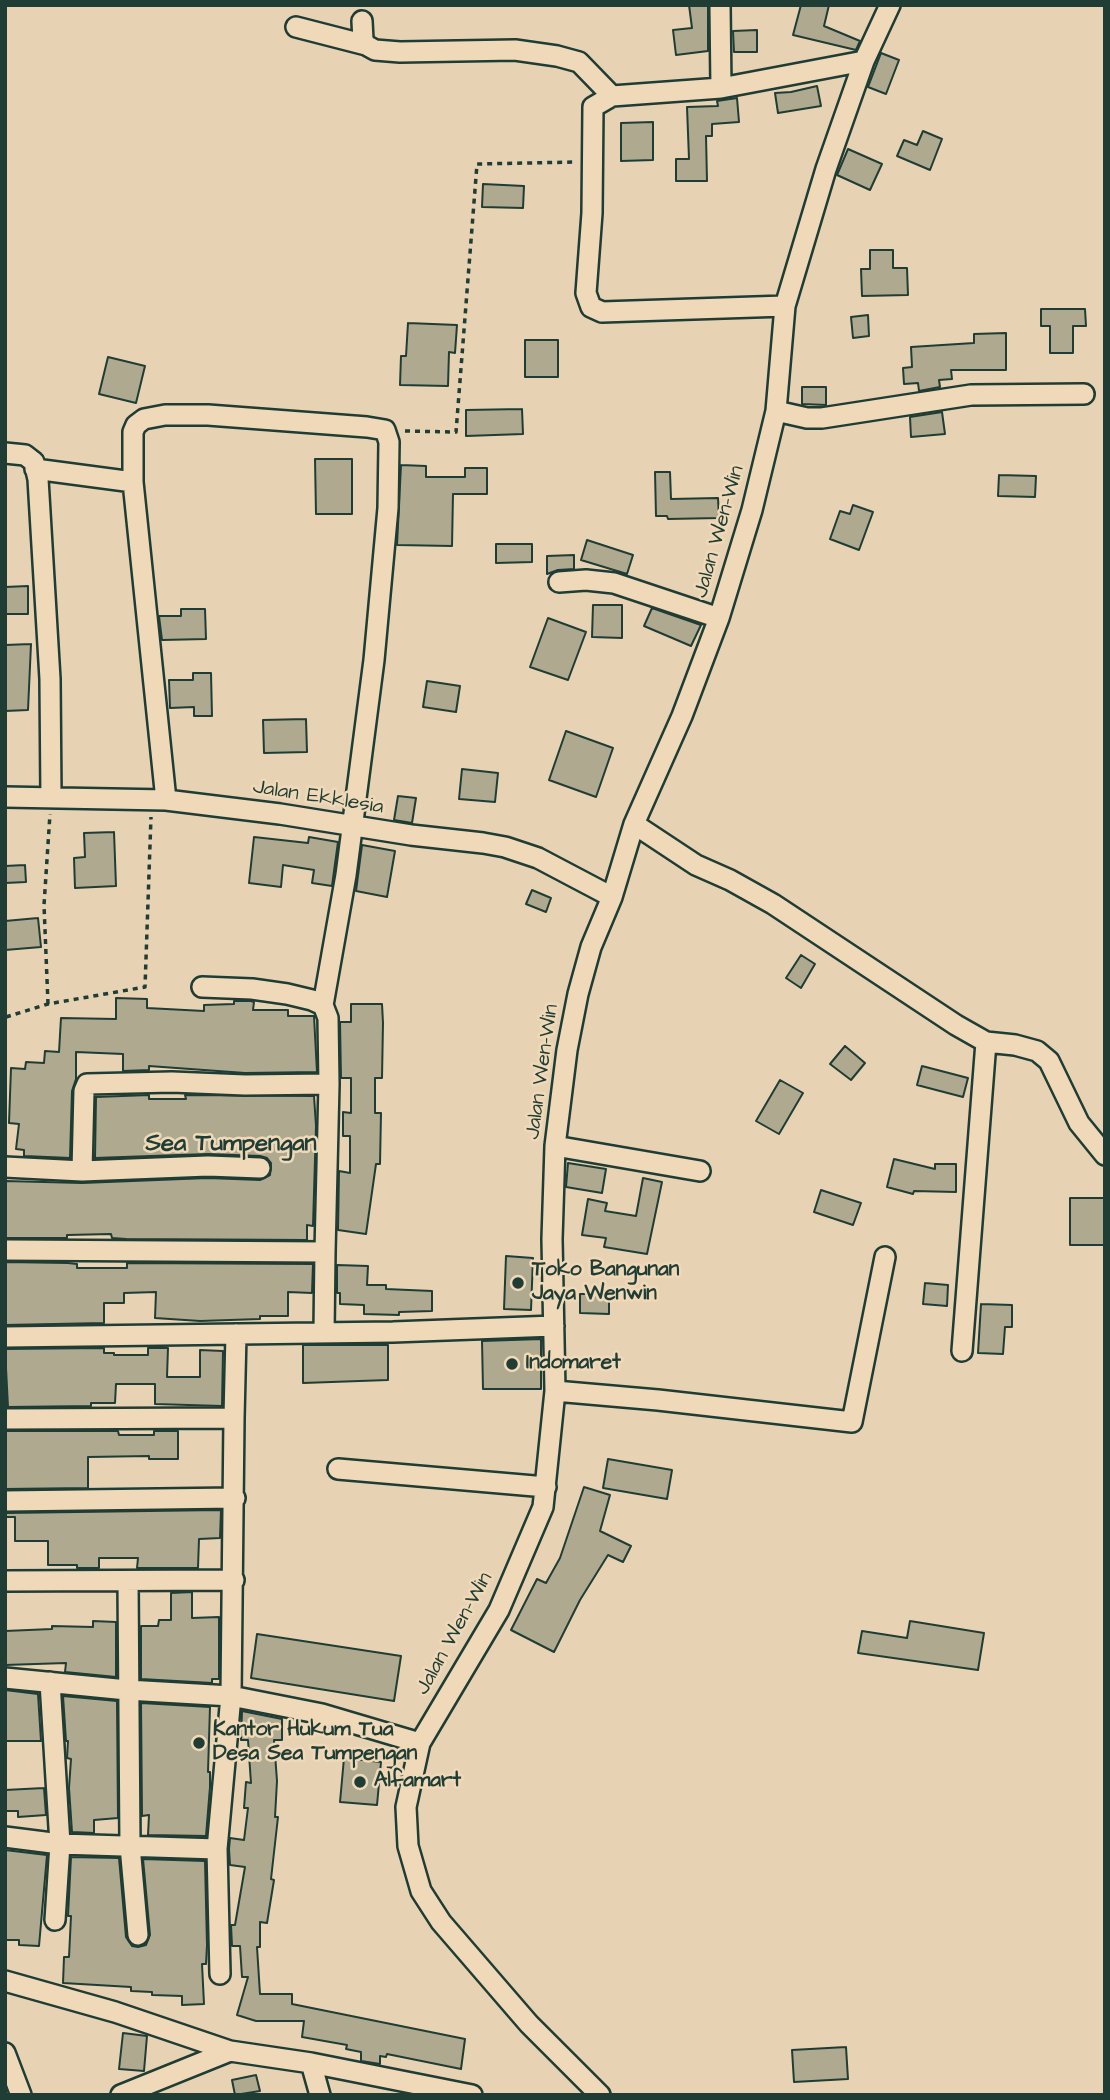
<!DOCTYPE html>
<style>
body{margin:0}
#map{position:relative;width:1110px;height:2100px;overflow:hidden;background:#e7d3b3;font-family:"Architects Daughter",sans-serif}
canvas{display:block}
.frame{position:absolute;inset:0;border:7px solid #1f3d34;pointer-events:none}
</style>
<div id="map">
<canvas width="1110" height="2100"></canvas>
<div class="frame"></div>
</div>
<script>
const c = document.querySelector('canvas').getContext('2d');
c.lineJoin = 'round';
function fill(path, color) { c.fillStyle = color; c.fill(path, 'evenodd'); }
const poly = rows => new Path2D(rows.map(r => 'M' + r).join(''));
function trace(path, color, width, dash) { c.strokeStyle = color; c.lineWidth = width; c.lineCap = dash ? 'butt' : 'round'; c.setLineDash(dash || []); c.stroke(path); }
function drawText(font, color, halo, rows, align = 'center') {
  c.font = font + ' "Architects Daughter",sans-serif'; c.lineWidth = 5; c.setLineDash([]); c.textBaseline = 'middle'; c.strokeStyle = halo; c.fillStyle = color; for (const [text, x, y, turn = 0] of rows) {
    c.save(); c.translate(x, y); c.rotate((+turn || 0) * Math.PI / 180); c.textAlign = isNaN(turn) ? turn : align; if (halo) c.strokeText(text, 0, 0); c.fillText(text, 0, 0); c.restore();
  }
}
const building = poly([
 [689,5,708,5,708,51,676,55,673,30,692,28,689,5],
 [801,5,829,5,824,26,860,41,856,50,793,35,801,5],
 [757,30,757,52,734,52,733,31,757,30],
 [881,53,899,60,886,94,868,87,881,53],
 [817,86,821,106,778,113,775,93,791,92,817,86],
 [737,98,739,122,712,124,712,136,706,136,707,181,676,181,676,159,689,159,687,107,718,106,717,101,737,98],
 [653,122,653,160,621,161,621,123,653,122],
 [923,131,942,139,930,170,897,156,904,140,917,145,923,131],
 [848,149,882,164,870,190,837,175,848,149],
 [483,184,524,186,523,208,482,207,483,184],
 [870,250,893,250,893,268,907,268,908,295,862,296,861,269,870,269,870,250],
 [1041,309,1085,309,1086,326,1073,326,1073,353,1050,353,1050,326,1041,326,1041,309],
 [868,315,869,336,853,338,851,317,868,315],
 [408,323,457,325,455,353,449,352,448,386,400,385,401,356,406,356,408,323],
 [1006,333,1006,370,951,370,952,379,939,380,940,387,919,391,918,383,904,384,903,368,912,367,911,347,974,343,974,334,1006,333],
 [525,340,558,340,558,377,525,377,525,340],
 [108,357,145,366,136,403,99,394,108,357],
 [802,387,826,387,826,405,802,404,802,387],
 [522,409,523,434,466,436,466,410,522,409],
 [942,412,945,434,911,437,910,417,942,412],
 [315,459,352,459,352,514,316,514,315,459],
 [401,465,426,466,426,477,465,477,465,468,487,468,487,494,453,494,452,546,397,545,401,465],
 [655,472,670,472,671,499,718,498,719,518,668,519,667,516,656,516,655,472],
 [999,475,1036,476,1035,497,998,496,999,475],
 [853,505,873,512,859,550,830,539,840,511,850,514,853,505],
 [587,540,633,555,627,574,581,560,587,540],
 [496,544,532,544,532,562,496,563,496,544],
 [574,555,574,569,558,570,547,574,547,556,574,555],
 [28,586,28,614,5,614,5,587,28,586],
 [593,605,622,605,622,638,592,637,593,605],
 [652,608,701,625,691,646,644,626,652,608],
 [181,609,205,609,206,639,162,640,159,616,181,616,181,609],
 [548,618,586,632,568,680,530,667,548,618],
 [31,644,28,710,5,711,5,645,31,644],
 [193,673,211,673,212,716,194,716,194,707,170,708,169,680,193,680,193,673],
 [427,681,460,686,456,712,423,707,427,681],
 [306,719,307,752,264,753,263,720,306,719],
 [566,731,613,748,596,797,549,780,566,731],
 [462,769,498,773,495,802,459,799,462,769],
 [398,796,416,798,412,823,394,820,398,796],
 [114,832,116,886,75,888,74,858,85,857,84,833,114,832],
 [254,837,308,843,309,837,338,842,332,886,312,883,314,870,283,865,281,887,249,883,254,837],
 [362,845,395,851,387,897,356,891,362,845],
 [25,865,26,882,5,883,5,866,25,865],
 [532,890,551,898,546,912,526,904,532,890],
 [38,918,41,947,5,950,5,921,38,918],
 [801,955,815,964,801,988,786,978,801,955],
 [116,998,147,999,147,1008,204,1011,204,1005,234,1004,234,1001,251,1001,254,1002,253,1010,288,1010,288,1016,314,1016,317,1072,245,1073,149,1066,149,1070,123,1071,123,1054,76,1052,76,1079,72,1091,70,1158,24,1156,24,1150,16,1149,19,1124,9,1123,11,1068,25,1069,26,1062,44,1063,45,1051,59,1052,61,1018,116,1019,116,998],
 [351,1004,382,1004,383,1023,382,1078,375,1078,375,1113,381,1113,380,1164,376,1164,366,1234,338,1230,339,1171,350,1173,350,1136,343,1136,343,1112,351,1113,351,1078,341,1078,340,1022,351,1022,351,1004],
 [845,1046,865,1063,851,1080,830,1064,845,1046],
 [922,1066,968,1078,963,1097,917,1085,922,1066],
 [780,1080,803,1093,779,1134,756,1121,780,1080],
 [149,1095,149,1099,186,1099,185,1095,314,1096,316,1126,313,1226,307,1225,307,1240,126,1239,112,1238,111,1234,67,1235,67,1238,5,1238,5,1181,82,1183,208,1178,260,1180,270,1175,271,1163,267,1158,260,1156,208,1154,95,1158,96,1097,149,1095],
 [894,1159,935,1169,935,1164,956,1164,956,1192,914,1191,913,1194,887,1187,894,1159],
 [568,1163,606,1169,602,1193,566,1187,568,1163],
 [643,1178,662,1182,647,1254,604,1247,606,1238,582,1235,588,1199,607,1203,605,1211,636,1216,643,1178],
 [821,1190,861,1203,853,1225,814,1212,821,1190],
 [1070,1198,1105,1198,1105,1245,1070,1245,1070,1198],
 [506,1256,533,1258,531,1310,504,1309,506,1256],
 [5,1262,68,1263,77,1264,77,1268,127,1268,127,1263,313,1264,312,1293,288,1292,288,1316,260,1316,260,1319,200,1321,155,1318,156,1292,124,1293,124,1303,104,1303,104,1323,5,1325,5,1262],
 [337,1265,368,1266,367,1285,386,1285,386,1289,432,1291,432,1311,399,1312,399,1315,364,1314,364,1305,340,1304,340,1293,337,1293,337,1265],
 [925,1283,948,1285,947,1306,923,1304,925,1283],
 [580,1294,609,1294,609,1314,580,1313,580,1294],
 [981,1304,1012,1305,1012,1327,1005,1327,1003,1354,978,1353,981,1304],
 [541,1339,541,1389,483,1389,482,1341,541,1339],
 [303,1345,388,1345,388,1380,303,1383,303,1345],
 [104,1348,104,1353,114,1353,114,1355,148,1355,148,1348,168,1348,167,1377,200,1377,200,1350,223,1351,222,1406,155,1404,155,1384,116,1384,115,1403,91,1403,91,1406,8,1407,5,1349,104,1348],
 [5,1431,118,1431,119,1435,154,1435,154,1431,178,1431,178,1459,149,1459,149,1456,88,1457,88,1488,5,1489,5,1431],
 [608,1459,672,1470,667,1499,603,1488,608,1459],
 [584,1487,610,1495,600,1531,631,1546,623,1562,608,1555,580,1600,554,1652,511,1630,537,1579,546,1583,560,1558,584,1487],
 [221,1510,220,1538,199,1539,198,1568,137,1568,138,1558,99,1558,99,1568,77,1568,77,1565,48,1565,48,1541,15,1541,15,1517,5,1517,5,1513,221,1510],
 [192,1592,192,1618,219,1617,219,1679,212,1679,212,1683,141,1679,141,1626,158,1626,159,1620,171,1620,171,1593,192,1592],
 [93,1621,116,1622,116,1677,65,1672,66,1663,5,1665,5,1631,52,1629,52,1626,93,1627,93,1621],
 [910,1621,984,1633,978,1670,858,1653,862,1631,907,1638,910,1621],
 [257,1634,401,1656,394,1701,251,1678,257,1634],
 [5,1690,38,1694,41,1741,5,1741,5,1690],
 [63,1696,117,1701,118,1818,94,1820,94,1833,72,1832,69,1788,71,1759,67,1758,68,1741,66,1741,63,1696],
 [141,1703,210,1707,208,1772,210,1772,210,1787,206,1836,148,1835,149,1815,142,1816,141,1703],
 [242,1711,282,1719,282,1740,274,1740,277,1781,275,1817,278,1817,271,1879,274,1880,267,1923,260,1922,260,1947,257,1947,260,1994,292,1994,292,2004,465,2039,461,2069,387,2054,386,2057,380,2056,380,2064,361,2061,361,2052,346,2049,347,2045,302,2037,304,2021,256,2021,237,2015,248,1977,242,1977,240,1946,232,1946,231,1925,235,1925,245,1867,230,1865,229,1849,230,1838,244,1840,248,1808,244,1808,246,1782,251,1783,248,1740,241,1740,242,1711],
 [344,1758,381,1762,377,1805,340,1802,344,1758],
 [44,1788,46,1815,18,1817,18,1811,5,1811,5,1790,44,1788],
 [5,1850,47,1855,39,1946,19,1945,19,1940,5,1940,5,1850],
 [71,1857,119,1858,126,1937,132,1946,138,1947,146,1945,150,1935,143,1859,205,1861,207,1945,206,1964,202,1964,204,2004,182,2005,182,1996,152,1995,152,1992,131,1991,131,1987,63,1983,64,1957,69,1957,71,1916,68,1916,71,1857],
 [123,2033,147,2036,144,2071,119,2069,123,2033],
 [846,2047,848,2079,794,2082,792,2050,846,2047],
 [256,2075,260,2091,235,2095,232,2080,256,2075]
]);
fill(building, '#afa990');
trace(building, '#1f3d34', 2);
const minor = poly([
 [720,5,721,88],
 [362,21,363,40,366,45,375,50,400,52,515,50,557,56,579,62,612,96],
 [296,27,366,45],
 [785,306,602,312,591,307,586,293,592,213,593,107,612,96,721,88,864,61],
 [776,411,807,418,822,418,971,395,1084,394],
 [5,453,25,455,34,462,38,479,50,679,51,798],
 [35,469,133,482],
 [559,582,586,580,614,583,719,618],
 [5,797,166,800,280,814,411,835,483,843,505,847,538,858,612,897],
 [166,800,133,482,133,432,136,425,144,419,165,415,208,415,367,427,385,430,389,442,388,508,374,660,346,875,323,1005],
 [634,824,696,865,730,880,773,904,956,1025,986,1042,962,1351],
 [202,987,252,989,287,994,312,1000,323,1005,328,1018,329,1084],
 [986,1042,1015,1045,1037,1051,1049,1061,1079,1123,1105,1155],
 [555,1146,700,1171],
 [5,1167,82,1171,208,1166,260,1168],
 [5,1250,325,1252,329,1084,245,1085,172,1082,87,1084,84,1091,82,1171],
 [324,1332,325,1252],
 [5,1337,393,1332,554,1326],
 [555,1391,658,1400,852,1422,885,1257],
 [5,1419,234,1418,236,1334],
 [338,1469,546,1487],
 [5,1501,235,1498],
 [5,1581,234,1580],
 [128,1582,130,1846,138,1935],
 [5,1678,127,1690,231,1696,322,1714,420,1743],
 [50,1682,60,1844,55,1920],
 [5,1837,60,1844,217,1849],
 [220,1974,217,1849,231,1696,234,1418],
 [5,1981,115,2012,230,2051,311,2063,472,2095],
 [5,2053,21,2095],
 [311,2063,320,2095],
 [121,2095,230,2051],
 [600,2095,529,2024,441,1922,421,1891,408,1846,406,1807,420,1743,499,1610,543,1507,555,1391,552,1239,555,1146,567,1050,578,994,591,947,612,897,634,824,682,716,719,618,752,510,776,411,785,306,826,169,864,61,890,5]
]);
trace(minor, '#1f3d34', 24);
trace(poly([
 [405,431,456,432,477,164,576,162],
 [48,1004,44,905,50,814],
 [6,1017,48,1004,145,987,151,817]
]), '#1f3d34', 3.5, [5, 5]);
trace(minor, '#efd9b8', 19);
for (const [x, y, r, color] of [
 [518,1283,7,"#1f3d34"],
 [512,1364,7,"#1f3d34"],
 [199,1743,7,"#1f3d34"],
 [360,1782,7,"#1f3d34"]
]) { const dot = new Path2D(); dot.arc(x, y, r, 0, 2 * Math.PI); c.fillStyle = color; c.fill(dot); trace(dot, '#efd9b8', 2.5); }
drawText('21px', '#1f3d34', '#efd9b8', [
 ["Jalan Wen-Win",720,532,-74],
 ["Jalan Ekklesia",318,798,9],
 ["Jalan Wen-Win",543,1072,-82],
 ["Jalan Wen-Win",455,1634,-61]
]);
drawText('bold 21px', '#1f3d34', '#efd9b8', [
 ["Toko Bangunan",532,1271],
 ["Jaya Wenwin",532,1295],
 ["Indomaret",526,1364],
 ["Kantor Hukum Tua",213,1731],
 ["Desa Sea Tumpengan",213,1755],
 ["Alfamart",374,1782]
], 'left');
drawText('bold 24px', '#1f3d34', '#efd9b8', [
 ["Sea Tumpengan",231,1145]
]);
</script>
